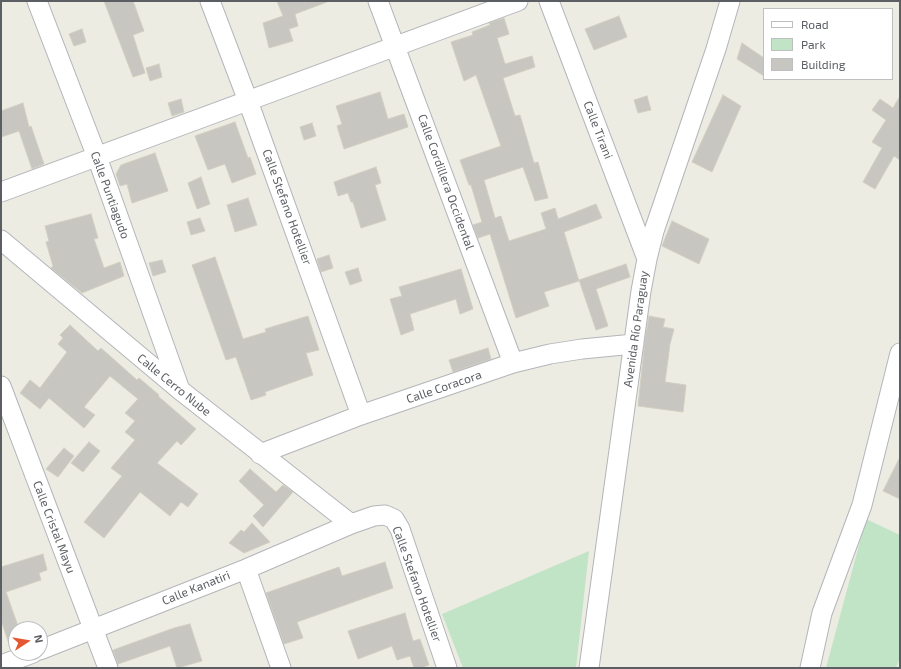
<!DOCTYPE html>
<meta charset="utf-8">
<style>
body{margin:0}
#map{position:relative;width:901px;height:669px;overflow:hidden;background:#edece3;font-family:"Exo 2",sans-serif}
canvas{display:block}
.frame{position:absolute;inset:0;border:2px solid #5b5e63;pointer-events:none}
.legend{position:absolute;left:763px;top:8px;width:130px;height:72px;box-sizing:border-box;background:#fff;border:1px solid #bdbfc1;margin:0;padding:5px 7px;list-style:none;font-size:12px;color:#5b5e63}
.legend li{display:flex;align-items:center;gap:8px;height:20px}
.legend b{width:20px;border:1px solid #bdbfc1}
.north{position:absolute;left:8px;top:621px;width:40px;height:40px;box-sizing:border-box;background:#fff;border:1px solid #bdbfc1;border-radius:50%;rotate:78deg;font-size:11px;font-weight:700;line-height:16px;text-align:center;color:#5b5e63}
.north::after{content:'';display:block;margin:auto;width:14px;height:18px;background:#e45732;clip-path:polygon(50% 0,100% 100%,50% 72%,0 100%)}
</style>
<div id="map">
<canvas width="901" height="669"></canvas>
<div class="frame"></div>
<ul class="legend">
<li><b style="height:5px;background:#fff"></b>Road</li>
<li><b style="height:11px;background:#c0e4c5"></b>Park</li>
<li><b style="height:11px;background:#c8c6c0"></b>Building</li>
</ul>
<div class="north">N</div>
</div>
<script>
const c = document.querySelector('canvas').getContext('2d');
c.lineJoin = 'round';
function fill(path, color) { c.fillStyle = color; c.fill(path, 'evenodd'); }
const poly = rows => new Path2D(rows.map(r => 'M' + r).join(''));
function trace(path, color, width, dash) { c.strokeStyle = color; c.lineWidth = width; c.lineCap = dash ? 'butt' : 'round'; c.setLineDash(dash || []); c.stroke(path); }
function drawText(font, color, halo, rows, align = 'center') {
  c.font = font + ' "Exo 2",sans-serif'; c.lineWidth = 3; c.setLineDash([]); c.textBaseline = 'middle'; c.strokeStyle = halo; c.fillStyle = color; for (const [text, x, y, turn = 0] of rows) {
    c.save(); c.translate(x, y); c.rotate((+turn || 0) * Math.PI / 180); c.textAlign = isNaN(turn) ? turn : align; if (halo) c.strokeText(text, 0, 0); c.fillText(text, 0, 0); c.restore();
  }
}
fill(poly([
 [866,519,900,535,900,658,896,668,826,668],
 [589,551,576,668,463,668,442,614]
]), '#c0e4c5');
const building = poly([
 [104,1,133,1,144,31,133,35,145,73,133,77,104,1],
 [277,1,326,1,327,2,295,14,298,26,289,29,293,41,269,48,263,23,283,16,277,1],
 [619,16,627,37,594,50,585,29,619,16],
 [504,18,509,34,497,38,505,64,532,56,535,67,503,78,515,116,520,115,534,163,538,162,548,198,535,201,523,167,484,180,495,218,501,216,509,241,546,229,541,213,555,208,558,219,596,204,602,218,564,232,579,281,544,292,549,306,516,318,490,234,478,238,473,225,482,222,471,185,469,185,460,160,501,146,476,75,464,81,451,42,473,35,472,32,490,25,489,23,504,18],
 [82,29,86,42,74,46,69,34,82,29],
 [742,43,764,58,764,76,737,59,742,43],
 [159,64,162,77,150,81,146,68,159,64],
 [380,92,388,119,404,114,408,127,344,149,337,126,342,124,336,106,380,92],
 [723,95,741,106,712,172,692,162,723,95],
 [647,96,651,110,638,113,634,100,647,96],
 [900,96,900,160,894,156,875,189,863,182,882,148,872,142,886,120,872,110,880,99,893,108,900,96],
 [181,99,184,112,172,116,168,103,181,99],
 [23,103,29,127,31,126,44,164,32,169,19,131,1,137,1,111,23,103],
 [235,122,248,158,250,157,256,174,232,183,225,164,208,170,195,136,235,122],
 [312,123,316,136,304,140,300,127,312,123],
 [155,153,168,191,132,203,127,184,120,186,116,174,121,165,155,153],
 [376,167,381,183,375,185,386,220,361,228,353,202,351,202,348,193,338,196,334,182,376,167],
 [201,177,210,204,197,209,188,183,201,177],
 [248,198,257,225,235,232,227,205,248,198],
 [91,214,98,238,94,239,104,268,120,262,124,276,82,293,51,268,53,266,46,242,49,241,45,226,91,214],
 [200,218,205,231,191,235,187,222,200,218],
 [672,221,709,239,699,264,662,246,672,221],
 [329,255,333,268,321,272,317,259,329,255],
 [215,257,243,339,266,332,265,329,308,316,319,350,306,353,313,375,265,392,266,395,251,400,236,357,226,360,192,265,215,257],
 [162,260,166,272,153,276,149,263,162,260],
 [626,264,630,277,596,289,608,326,596,330,579,280,626,264],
 [358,268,362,281,350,285,345,272,358,268],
 [461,269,473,309,460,314,456,299,410,314,414,330,401,335,390,299,402,296,399,287,461,269],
 [649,316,665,319,663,327,674,329,670,344,665,382,686,385,683,412,638,406,645,340,649,316],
 [70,325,98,351,101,348,137,380,139,378,159,395,158,396,196,429,181,445,177,441,157,463,198,494,188,507,181,502,170,516,140,492,104,538,84,522,122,476,111,468,135,440,125,432,135,421,125,413,138,399,110,376,84,407,95,415,84,428,49,398,40,409,20,393,30,380,40,388,67,352,58,344,63,338,60,335,70,325],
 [488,348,491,359,453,372,449,360,488,348],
 [89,442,100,451,83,472,71,463,89,442],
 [64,448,74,456,58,477,46,469,64,448],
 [900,457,900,499,883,491,900,457],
 [250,469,276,492,283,485,293,492,263,527,253,516,264,505,239,481,250,469],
 [252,523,270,542,244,553,229,543,241,530,244,532,252,523],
 [43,554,47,570,39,573,41,580,6,592,19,629,16,629,16,648,11,650,1,620,1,567,43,554],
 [385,562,393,588,297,622,303,638,284,644,266,593,339,567,342,576,385,562],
 [405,613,413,641,420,639,429,665,421,668,414,668,410,656,397,660,392,646,358,659,348,631,405,613],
 [190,624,202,661,177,668,170,646,118,664,113,650,174,628,190,624]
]);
fill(building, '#c8c6c0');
trace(building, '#d2cfc1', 1);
const street = poly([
 [37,1,97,157,180,390],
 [210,1,248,101,361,415],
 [378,1,513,363],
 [549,1,647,259],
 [1,192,518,1],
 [1,240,180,390,351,524],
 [1,386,108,668],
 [260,454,361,415,513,363,550,354,582,349,634,344],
 [246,569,281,668],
 [40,650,246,569,351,524,374,516,385,515,394,519,400,529,447,668],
 [1,665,33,653],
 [589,668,641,291,647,259,654,231,716,49,730,1],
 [810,668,822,613,862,505,900,353]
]);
trace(street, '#b3b5ba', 21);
trace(street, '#fff', 19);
drawText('12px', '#5b5e63', '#fff', [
 ["Calle Tirani",598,130,69],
 ["Calle Cordillera Occidental",446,182,70],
 ["Calle Puntiagudo",110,195,70],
 ["Calle Stefano Hotellier",287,207,70],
 ["Avenida Río Paraguay",636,329,-82],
 ["Calle Cerro Nube",174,385,39],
 ["Calle Coracora",444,387,-19],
 ["Calle Cristal Mayu",54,527,69],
 ["Calle Stefano Hotellier",417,584,70],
 ["Calle Kanatiri",196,588,-22]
]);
</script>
